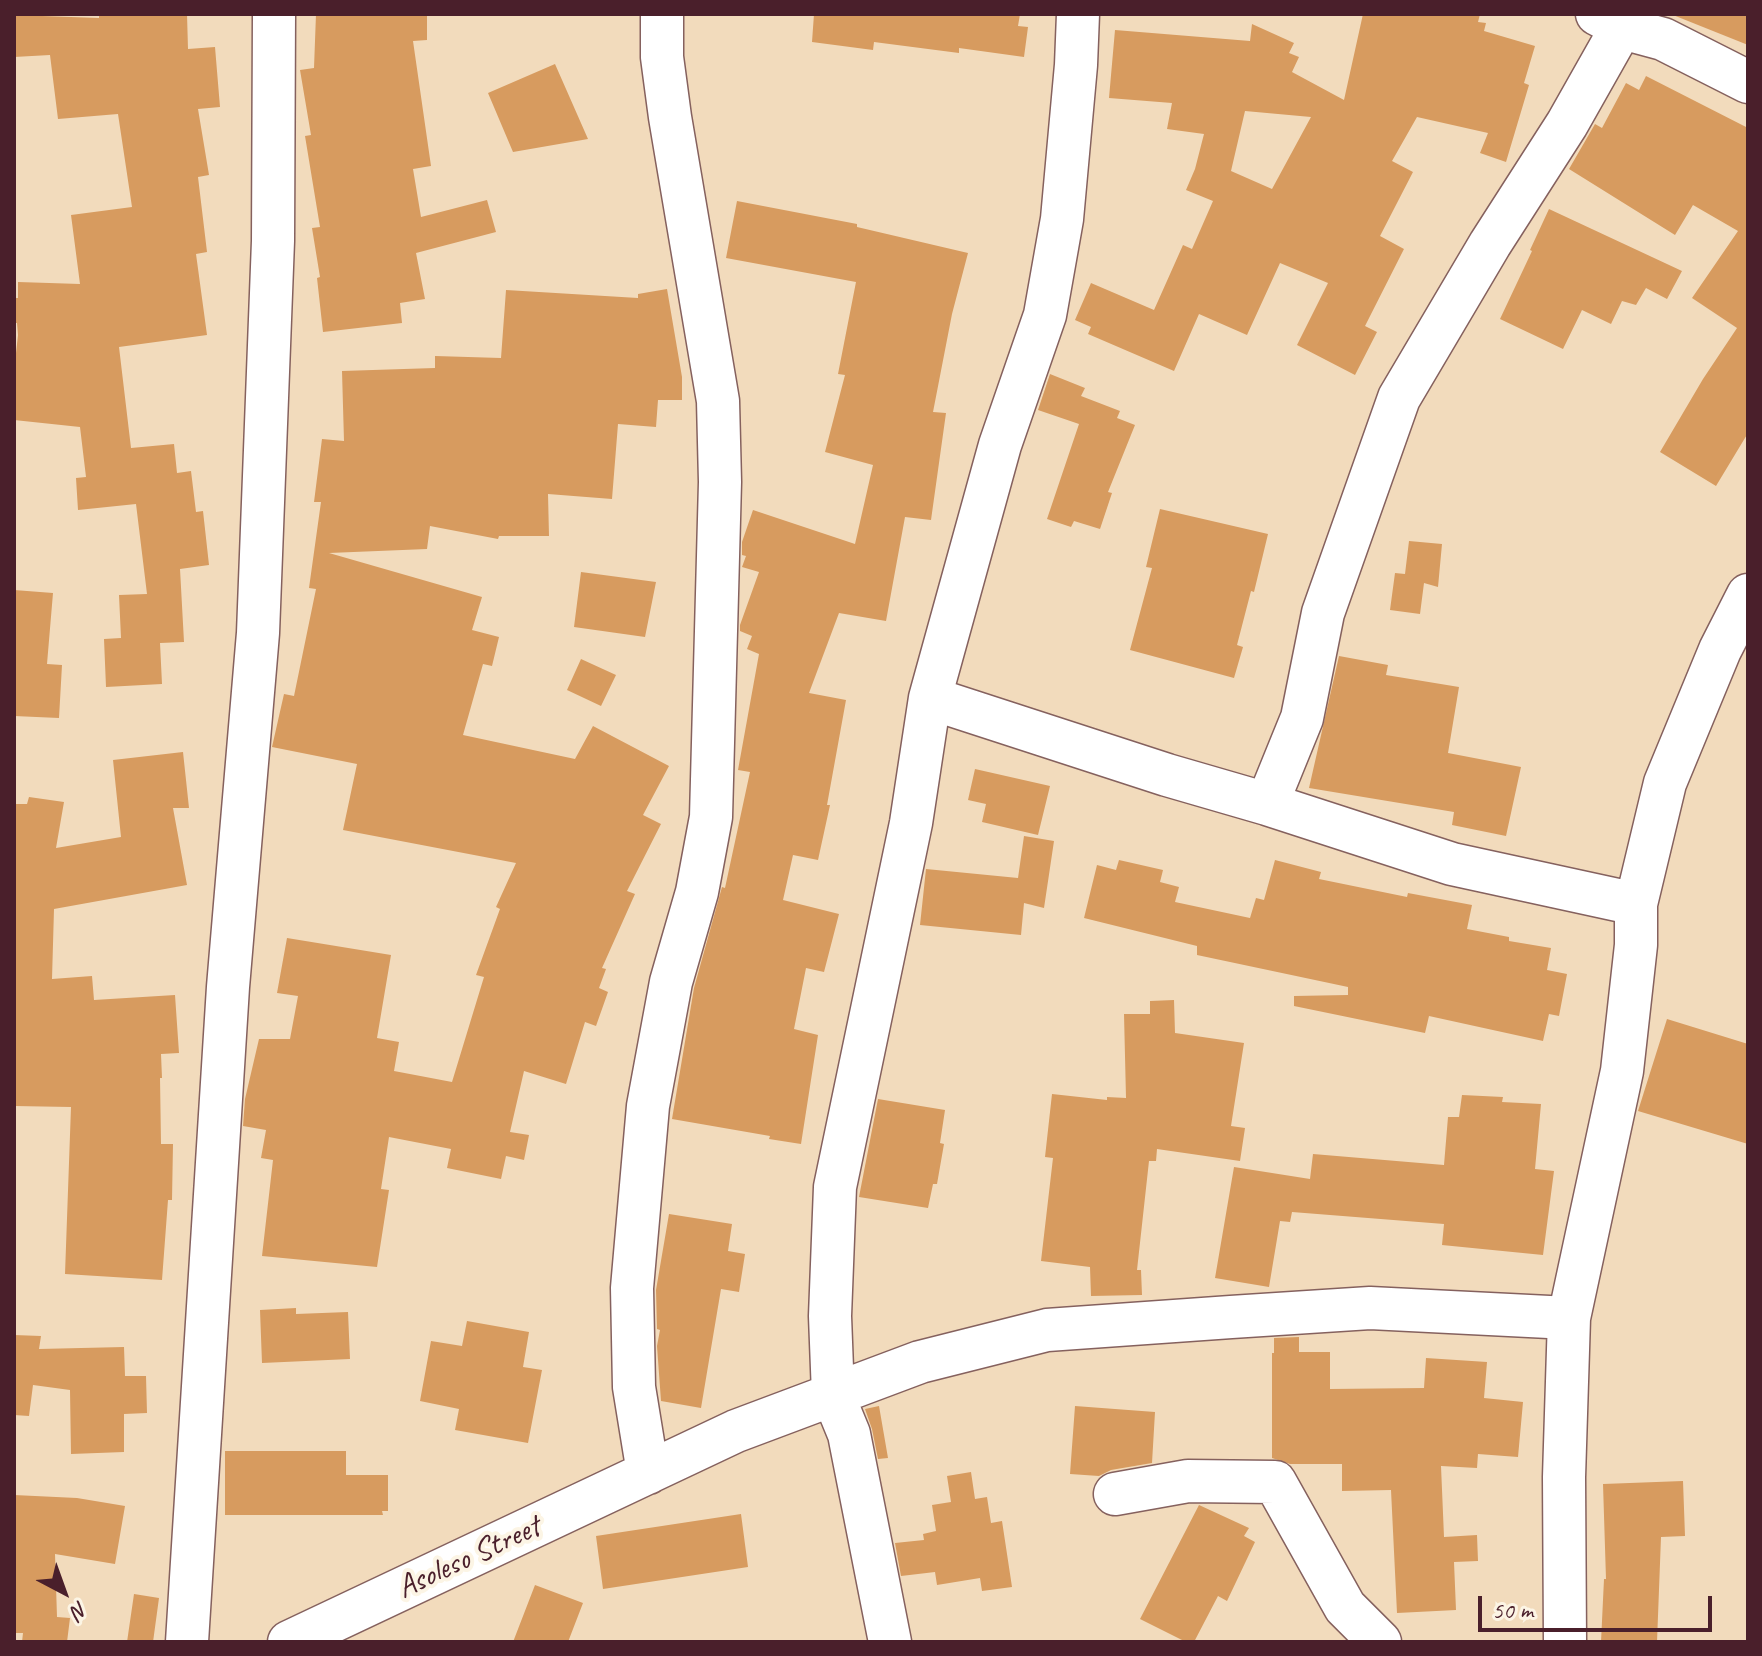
<!DOCTYPE html>
<style>
body{margin:0}
#map{position:relative;width:1762px;height:1656px;overflow:hidden;background:#f2dbbc;font-family:Caveat,sans-serif}
canvas{display:block}
.frame{position:absolute;inset:0;border:16px solid #4a1f2b;pointer-events:none}
.north{position:absolute;left:24px;top:1552px;width:80px;height:80px;-webkit-text-stroke:6px #fcf5e5;paint-order:stroke;rotate:139deg;font-size:22px;font-weight:700;line-height:32px;text-align:center;color:#4a1f2b}
.north::after{content:'';display:block;margin:auto;width:28px;height:36px;background:#4a1f2b;clip-path:polygon(50% 0,100% 100%,50% 72%,0 100%)}
.scale{position:absolute;left:1478px;top:1596px;width:234px;height:36px;box-sizing:border-box;border:4px solid #4a1f2b;border-top:0;padding-left:10px;font-size:24px;line-height:28px;white-space:nowrap;color:#4a1f2b;-webkit-text-stroke:6px #fcf5e5;paint-order:stroke}
</style>
<div id="map">
<canvas width="1762" height="1656"></canvas>
<div class="frame"></div>
<div class="north">N</div>
<div class="scale">50 m</div>
</div>
<script>
const c = document.querySelector('canvas').getContext('2d');
c.lineJoin = 'round';
function fill(path, color) { c.fillStyle = color; c.fill(path, 'evenodd'); }
const poly = rows => new Path2D(rows.map(r => 'M' + r).join(''));
function trace(path, color, width, dash) { c.strokeStyle = color; c.lineWidth = width; c.lineCap = dash ? 'butt' : 'round'; c.setLineDash(dash || []); c.stroke(path); }
function drawText(font, color, halo, rows, align = 'center') {
  c.font = font + ' Caveat,sans-serif'; c.lineWidth = 8; c.setLineDash([]); c.textBaseline = 'middle'; c.strokeStyle = halo; c.fillStyle = color; for (const [text, x, y, turn = 0] of rows) {
    c.save(); c.translate(x, y); c.rotate((+turn || 0) * Math.PI / 180); c.textAlign = isNaN(turn) ? turn : align; if (halo) c.strokeText(text, 0, 0); c.fillText(text, 0, 0); c.restore();
  }
}
fill(poly([
 [99,14,187,14,188,49,215,47,220,107,198,109,209,175,198,177,207,252,196,254,207,335,119,347,131,448,174,444,177,473,191,471,196,512,203,511,209,565,180,569,184,642,160,643,162,684,106,687,104,639,121,638,119,595,147,594,136,504,78,510,76,478,86,477,80,427,14,420,14,371,18,335,17,323,14,323,14,298,18,298,18,282,80,284,71,215,132,207,118,114,58,119,50,55,14,57,14,15,99,18],
 [316,14,427,14,427,40,413,41,431,166,413,169,421,217,487,200,496,232,416,253,425,299,400,303,402,323,323,332,317,278,320,277,312,228,320,227,305,136,311,135,300,70,314,68],
 [814,14,1020,14,1018,26,1028,27,1024,57,959,48,959,53,874,42,873,50,812,42],
 [1363,14,1480,14,1478,22,1486,23,1484,31,1535,46,1524,83,1529,85,1506,162,1480,153,1488,133,1417,117,1392,161,1413,172,1380,236,1404,249,1365,326,1377,332,1355,375,1297,345,1328,283,1280,263,1247,335,1199,314,1174,371,1088,334,1091,327,1075,320,1091,283,1154,310,1183,245,1192,249,1213,201,1186,190,1195,169,1204,134,1167,129,1172,103,1109,98,1115,30,1250,41,1252,24,1294,43,1289,53,1299,57,1292,72,1344,100],
 [1245,111,1311,117,1272,189,1231,171],
 [1673,14,1748,14,1748,45,1673,15],
 [555,64,588,139,513,152,488,93],
 [1646,76,1748,128,1748,433,1716,486,1660,452,1703,379,1737,328,1692,298,1738,231,1693,205,1675,235,1569,169,1595,124,1602,128,1626,83,1639,90],
 [737,201,857,224,857,227,968,253,952,314,933,412,946,413,931,520,905,517,886,621,839,613,809,693,846,700,827,805,830,805,818,860,793,855,783,900,839,914,824,972,806,968,794,1029,818,1035,801,1144,769,1139,770,1136,672,1119,694,988,722,887,725,888,750,772,738,770,759,654,747,649,752,636,740,631,740,625,759,572,742,567,746,556,742,555,742,542,753,510,855,544,873,465,825,452,845,375,838,374,856,282,726,258],
 [1549,209,1682,271,1667,299,1646,288,1636,305,1622,301,1611,324,1582,310,1563,349,1500,319,1532,251,1530,250],
 [667,289,682,377,682,400,658,400,656,427,618,424,612,499,548,494,549,536,499,536,498,539,430,526,427,549,329,553,482,597,472,630,499,637,492,666,483,664,463,735,575,759,593,726,669,766,643,815,661,824,627,891,635,894,602,968,606,969,599,988,608,992,596,1026,585,1022,566,1084,524,1071,510,1132,529,1135,524,1160,506,1156,501,1179,447,1168,451,1149,389,1137,381,1189,389,1190,377,1267,262,1256,273,1160,261,1158,266,1130,243,1126,245,1099,259,1039,290,1039,298,996,277,993,287,938,391,955,377,1038,399,1042,394,1071,452,1082,484,977,476,975,500,909,496,907,516,863,343,830,357,764,272,747,284,694,294,696,316,589,309,588,321,502,314,502,322,439,344,441,342,371,435,368,435,356,501,358,506,290,638,298,638,294],
 [1050,374,1085,388,1081,396,1120,411,1117,418,1135,425,1108,492,1112,493,1100,529,1074,521,1071,527,1047,519,1079,424,1038,410],
 [1160,509,1268,534,1254,592,1251,591,1237,645,1243,647,1234,678,1130,650,1152,568,1146,567],
 [1409,541,1442,544,1438,587,1424,583,1420,614,1390,610,1395,573,1405,574],
 [581,572,656,582,645,637,574,627],
 [14,590,53,593,47,664,62,665,59,718,14,716],
 [1339,656,1388,665,1386,675,1459,687,1448,753,1521,767,1506,836,1452,825,1454,812,1309,788],
 [581,659,616,675,601,706,567,690],
 [183,752,189,808,173,808,187,885,54,909,52,979,92,976,94,1000,175,995,179,1053,161,1054,162,1078,160,1078,161,1144,173,1144,172,1200,168,1200,162,1280,65,1274,71,1107,14,1106,14,804,27,804,29,797,64,802,56,848,121,837,113,760],
 [975,769,1050,786,1038,835,982,822,986,804,968,800],
 [1024,836,1054,841,1044,908,1024,903,1021,935,920,925,926,869,1018,878],
 [1119,860,1163,870,1160,882,1179,887,1175,902,1250,918,1256,898,1264,900,1275,860,1321,872,1319,879,1407,897,1408,893,1472,905,1467,929,1509,937,1509,941,1551,948,1547,970,1567,974,1559,1016,1549,1014,1543,1041,1429,1016,1425,1033,1294,1006,1294,996,1348,995,1348,987,1197,955,1197,946,1084,918,1097,865,1116,870],
 [1174,1000,1175,1033,1244,1043,1231,1126,1245,1128,1240,1161,1157,1149,1156,1161,1149,1161,1137,1270,1141,1270,1142,1295,1091,1296,1090,1267,1041,1261,1053,1158,1045,1157,1052,1094,1107,1100,1107,1097,1126,1098,1124,1014,1150,1014,1150,1001],
 [1667,1019,1748,1044,1748,1144,1638,1111],
 [1462,1095,1503,1097,1502,1102,1541,1104,1535,1169,1554,1171,1543,1255,1442,1245,1444,1224,1292,1212,1290,1222,1280,1221,1269,1287,1215,1278,1234,1167,1310,1179,1313,1154,1444,1165,1448,1117,1459,1117],
 [878,1099,945,1110,940,1143,944,1144,937,1184,933,1184,928,1208,859,1197],
 [669,1214,732,1224,728,1251,745,1254,739,1292,721,1289,701,1408,661,1401,657,1346,660,1330,657,1329,656,1290],
 [296,1308,296,1314,348,1312,350,1359,262,1363,260,1310],
 [467,1321,529,1332,523,1367,542,1370,528,1443,455,1430,459,1409,420,1401,431,1341,462,1346],
 [14,1335,41,1336,39,1349,124,1347,125,1376,146,1376,147,1413,124,1414,124,1452,71,1454,70,1390,33,1385,29,1416,14,1415],
 [1299,1337,1299,1352,1330,1352,1330,1389,1424,1388,1426,1358,1487,1362,1484,1398,1523,1402,1518,1457,1478,1454,1477,1468,1441,1466,1444,1537,1477,1535,1478,1561,1454,1562,1456,1610,1397,1613,1391,1490,1342,1491,1342,1464,1290,1464,1272,1458,1272,1353,1274,1353,1274,1338],
 [879,1406,888,1458,878,1459,872,1429,865,1409],
 [1075,1406,1155,1412,1152,1463,1111,1470,1099,1476,1070,1474],
 [225,1451,346,1451,346,1475,388,1475,388,1511,382,1511,383,1515,225,1515],
 [971,1472,975,1499,987,1497,991,1523,1002,1521,1012,1587,982,1591,980,1578,937,1585,935,1572,901,1576,895,1543,924,1540,923,1534,936,1531,932,1505,951,1502,947,1476],
 [1683,1481,1685,1536,1661,1537,1657,1642,1601,1642,1604,1579,1606,1579,1603,1484],
 [14,1495,77,1498,125,1506,115,1564,55,1554,57,1617,70,1618,67,1642,22,1642,23,1633,14,1633],
 [1199,1505,1249,1528,1244,1536,1255,1542,1227,1601,1218,1596,1194,1642,1186,1642,1140,1619],
 [741,1514,748,1567,603,1589,596,1536],
 [535,1585,583,1603,568,1642,513,1642],
 [134,1594,159,1598,153,1642,127,1642]
]), '#d79b5f');
const minor = poly([
 [1597,14,1626,29,1663,39,1748,82],
 [930,698,1167,775,1267,804,1452,864,1636,904],
 [1267,804,1302,718,1323,613,1399,398,1490,244,1567,124,1615,39,1626,29],
 [648,1473,634,1387,632,1288,648,1106,671,982,697,892,711,817,720,482,718,401,670,117,662,57,662,14],
 [1115,1494,1188,1481,1275,1482,1345,1607,1380,1642],
 [187,1642,228,987,258,633,273,241,274,14],
 [289,1642,736,1431,920,1362,1047,1330,1231,1317,1370,1308,1569,1318],
 [890,1642,849,1434,833,1395,830,1316,835,1187,911,823,930,698,1000,445,1045,315,1062,219,1076,65,1078,14],
 [1565,1642,1564,1477,1569,1318,1622,1071,1636,945,1636,904,1665,783,1720,650,1748,595]
]);
trace(minor, '#85615e', 45);
trace(minor, '#fff', 42);
drawText('32px', '#4a1f2b', '#fcf5e5', [
 ["Asoleso Street",469,1558,-25]
]);
</script>
